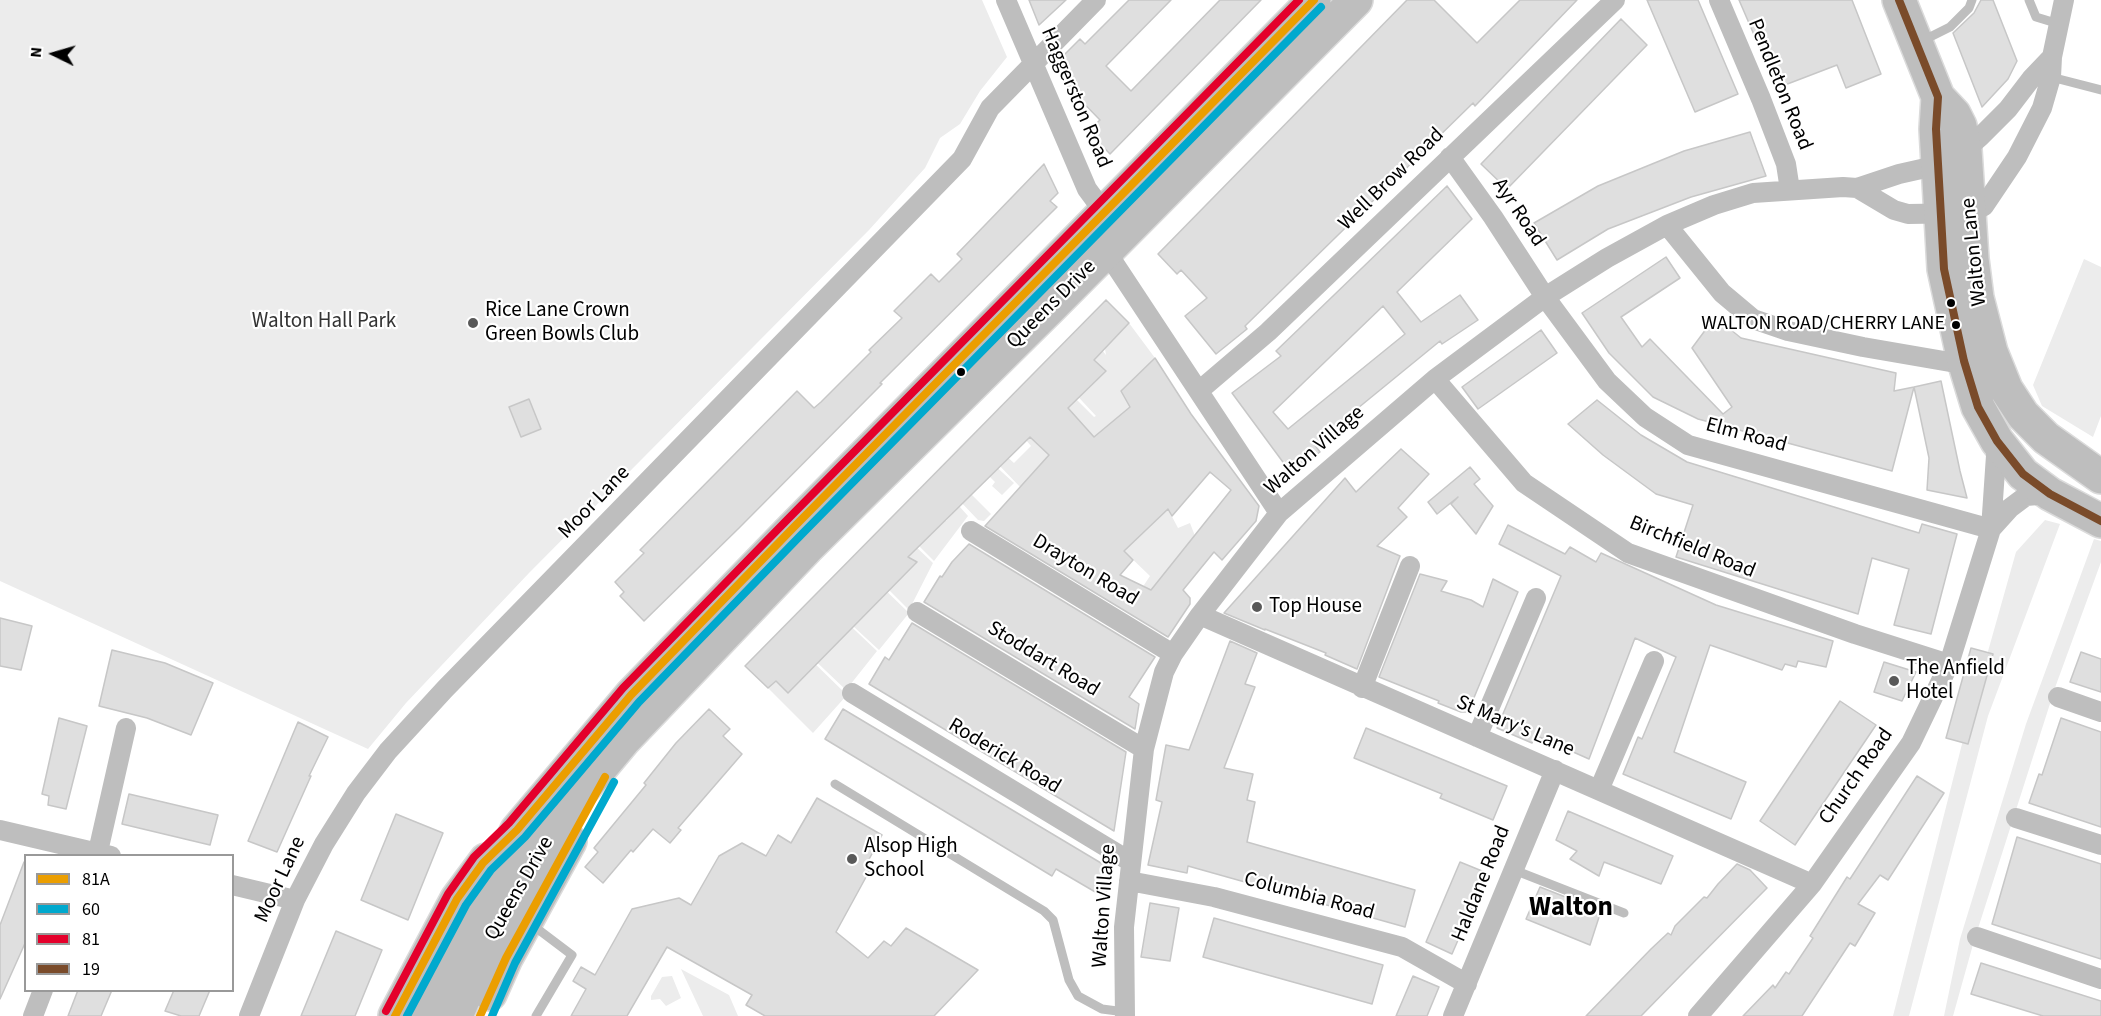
<!DOCTYPE html>
<style>
body{margin:0}
#map{position:relative;width:2101px;height:1016px;overflow:hidden;background:#fff;font-family:"Source Sans 3",sans-serif}
canvas{display:block}
.legend{position:absolute;left:24px;top:854px;width:210px;height:138px;box-sizing:border-box;background:#fff;border:2px solid #999;margin:0;padding:8px 10px;list-style:none;font-size:18px;color:#000}
.legend li{display:flex;align-items:center;gap:12px;height:30px}
.legend b{width:30px;border:2px solid #999}
.north{position:absolute;left:24px;top:24px;width:60px;height:60px;-webkit-text-stroke:4px #fff;paint-order:stroke;rotate:275deg;font-size:16px;font-weight:700;line-height:24px;text-align:center;color:#000}
.north::after{content:'';display:block;margin:auto;width:21px;height:27px;background:#000;clip-path:polygon(50% 0,100% 100%,50% 72%,0 100%)}
</style>
<div id="map">
<canvas width="2101" height="1016"></canvas>
<ul class="legend">
<li><b style="height:8px;background:#eb9e00"></b>81A</li>
<li><b style="height:8px;background:#00a9ce"></b>60</li>
<li><b style="height:8px;background:#e4002b"></b>81</li>
<li><b style="height:8px;background:#7a4b2a"></b>19</li>
</ul>
<div class="north">N</div>
</div>
<script>
const c = document.querySelector('canvas').getContext('2d');
c.lineJoin = 'round';
function fill(path, color) { c.fillStyle = color; c.fill(path, 'evenodd'); }
const poly = rows => new Path2D(rows.map(r => 'M' + r).join(''));
function trace(path, color, width, dash) { c.strokeStyle = color; c.lineWidth = width; c.lineCap = dash ? 'butt' : 'round'; c.setLineDash(dash || []); c.stroke(path); }
function drawText(font, color, halo, rows, align = 'center') {
  c.font = font + ' "Source Sans 3",sans-serif'; c.lineWidth = 4.5; c.setLineDash([]); c.textBaseline = 'middle'; c.strokeStyle = halo; c.fillStyle = color; for (const [text, x, y, turn = 0] of rows) {
    c.save(); c.translate(x, y); c.rotate((+turn || 0) * Math.PI / 180); c.textAlign = isNaN(turn) ? turn : align; if (halo) c.strokeText(text, 0, 0); c.fillText(text, 0, 0); c.restore();
  }
}
fill(poly([
 [0,0,982,0,1007,57,980,91,960,124,940,138,925,168,869,230,529,573,406,703,368,749,0,581],
 [2084,259,2101,267,2101,416,2093,437,2042,406,2033,385],
 [1129,323,1155,358,1122,392,1147,437,1109,425,1094,437,1057,397,1065,388,1094,417,1096,416,1070,388,1088,389,1105,372,1094,359,1102,350,1106,355,1105,349],
 [1028,425,1057,455,1022,489,996,462,1004,454,1014,463,1031,446,1020,433],
 [991,462,1014,483,1002,495,992,486,995,482,983,470],
 [967,490,991,514,984,521,978,520,958,499],
 [952,498,968,516,934,561,912,539,938,513,946,521,955,511,948,502],
 [1168,509,1178,528,1190,523,1195,536,1164,574,1183,590,1172,607,1142,588,1150,576,1124,551],
 [2045,520,2060,524,1988,716,1909,1016,1893,1016,1963,740,2016,552],
 [2094,539,2101,541,2101,562,2056,685,1974,941,1953,1016,1944,1016,1960,939,2026,724],
 [912,543,933,563,909,610,877,578,885,570,897,582,916,564,904,551],
 [875,580,909,613,879,650,841,615,848,607,861,619,879,601,867,588],
 [839,615,877,651,846,690,805,651],
 [803,652,847,695,813,733,768,688,776,681,788,693,806,675],
 [681,969,729,995,738,1016,703,1016],
 [672,976,681,998,666,1006,660,999,651,1000,651,996,662,977]
]), '#ececec');
const building = poly([
 [1029,0,1066,0,1039,25,1029,0],
 [1129,0,1171,0,1106,66,1131,91,1220,0,1261,0,1110,154,1088,131,1100,120,1064,83,1070,77,1056,63,1080,39,1085,44,1129,0],
 [1407,0,1434,0,1477,43,1520,0,1577,0,1475,106,1473,103,1245,326,1247,329,1216,354,1185,316,1207,298,1181,270,1177,274,1158,254,1407,0],
 [1647,0,1698,0,1738,94,1695,112,1647,0],
 [1739,0,1852,0,1881,74,1846,88,1837,65,1777,88,1739,0],
 [1981,0,1993,0,2017,61,2008,79,1982,107,1953,33,1974,13,1981,0],
 [1621,19,1647,45,1507,189,1481,164,1621,19],
 [1750,132,1766,176,1691,197,1608,229,1557,260,1534,223,1598,186,1684,151,1750,132],
 [1044,164,1058,193,1050,201,1057,207,880,383,882,384,739,528,644,621,620,596,624,592,615,582,644,553,640,550,797,391,814,408,821,402,871,352,869,350,902,318,894,311,931,274,939,282,962,259,957,254,1044,164],
 [1447,186,1472,219,1397,292,1421,322,1460,295,1478,320,1442,344,1440,341,1314,444,1320,452,1291,473,1232,393,1281,356,1276,351,1447,186],
 [1383,306,1405,334,1288,429,1273,412,1383,306],
 [1666,257,1680,278,1621,317,1642,347,1650,339,1723,414,1732,407,1692,348,1715,317,1741,338,1896,373,1894,391,1914,387,1892,471,1698,419,1653,397,1609,353,1582,313,1666,257],
 [1106,300,1129,323,1094,360,1106,371,1068,408,1094,437,1130,407,1121,391,1155,358,1191,414,1259,506,1256,521,1222,560,1214,552,1183,590,1190,598,1190,604,1168,637,985,526,1049,455,1030,437,908,557,917,562,788,693,776,681,768,688,745,666,1106,300],
 [1210,472,1231,490,1151,590,1120,575,1133,560,1124,551,1168,509,1172,516,1210,472],
 [1541,330,1557,353,1478,409,1462,387,1541,330],
 [1941,381,1960,471,1967,498,1927,490,1929,458,1914,387,1941,381],
 [529,399,541,429,521,437,509,407,529,399],
 [1597,400,1641,435,1687,462,1919,533,1922,524,1957,534,1931,634,1894,625,1909,569,1872,558,1858,614,1676,557,1693,505,1656,494,1603,455,1568,424,1597,400],
 [1401,449,1429,474,1398,508,1407,517,1377,546,1400,556,1357,669,1325,655,1326,653,1265,629,1265,630,1224,613,1345,478,1356,492,1401,449],
 [1470,467,1480,479,1474,484,1493,506,1476,534,1451,504,1458,497,1437,514,1428,502,1470,467],
 [1508,525,1565,554,1570,547,1596,562,1601,553,1716,605,1833,641,1826,667,1798,661,1796,667,1785,664,1782,670,1710,645,1674,752,1746,782,1731,819,1623,774,1638,737,1642,739,1676,657,1635,638,1589,759,1535,735,1532,743,1497,728,1561,576,1499,544,1508,525],
 [969,544,1155,657,1129,697,1139,704,1135,729,924,602,940,576,942,577,952,562,969,544],
 [1420,574,1447,581,1441,591,1471,600,1483,607,1493,579,1518,592,1468,712,1461,712,1438,703,1439,701,1379,677,1420,574],
 [0,618,32,626,21,670,0,666,0,618],
 [912,623,1126,752,1114,831,869,684,885,657,889,660,912,623],
 [1230,641,1257,653,1245,684,1255,687,1224,768,1253,774,1247,800,1255,802,1247,842,1415,890,1405,927,1188,866,1187,873,1148,865,1162,802,1156,800,1166,745,1189,750,1230,641],
 [1971,648,1993,654,1968,744,1946,738,1971,648],
 [112,650,165,663,213,683,191,735,147,718,99,706,112,650],
 [2081,652,2101,659,2101,692,2070,682,2081,652],
 [1884,662,1916,672,1902,701,1874,692,1884,662],
 [1840,701,1876,725,1795,845,1760,821,1840,701],
 [709,709,730,729,723,736,742,754,678,828,681,830,670,843,653,829,633,852,631,850,603,883,585,867,598,852,594,848,646,785,644,783,676,743,709,709],
 [843,709,1111,869,1106,894,1099,890,1097,893,1056,869,1052,876,825,739,843,709],
 [59,718,87,726,66,809,48,805,49,796,42,794,59,718],
 [2061,718,2101,732,2101,827,2029,803,2039,774,2042,775,2061,718],
 [298,722,328,737,309,776,311,776,277,852,248,841,298,722],
 [1366,728,1507,786,1493,820,1440,798,1442,794,1354,758,1366,728],
 [1917,776,1944,793,1888,880,1880,875,1858,904,1875,913,1855,946,1850,943,1802,1016,1743,1016,1773,985,1775,988,1786,972,1789,974,1813,938,1810,936,1847,877,1850,879,1917,776],
 [129,794,218,815,210,845,122,824,129,794],
 [817,798,882,835,866,865,871,868,836,932,868,958,884,941,891,946,906,928,978,970,934,1016,765,1016,746,1005,752,995,667,947,627,1016,571,1016,586,989,573,981,581,967,595,975,632,909,679,898,691,905,719,856,742,843,766,856,778,835,791,843,817,798],
 [1568,811,1673,856,1661,884,1604,862,1599,876,1570,859,1577,851,1556,840,1568,811],
 [396,814,443,833,408,920,361,900,396,814],
 [2017,837,2101,864,2101,959,1992,924,2017,837],
 [24,862,26,862,26,941,0,999,0,925,24,862],
 [1460,862,1487,873,1452,954,1426,942,1460,862],
 [1737,864,1750,870,1767,888,1685,971,1641,1016,1586,1016,1651,949,1668,933,1671,935,1675,926,1704,897,1707,898,1718,884,1737,864],
 [1540,887,1601,911,1590,945,1526,919,1540,887],
 [1150,903,1179,908,1170,961,1141,957,1150,903],
 [1214,918,1383,965,1372,1004,1203,957,1214,918],
 [336,931,382,950,355,1016,301,1016,336,931],
 [1981,963,2101,1001,2101,1016,2043,1016,1971,994,1981,963],
 [1413,976,1439,987,1427,1016,1396,1016,1413,976],
 [78,990,112,990,101,1016,68,1016,78,990],
 [174,990,210,990,199,1016,181,1016,165,1011,174,990]
]);
fill(building, '#dfdfdf');
trace(building, '#c7c7c7', 1.5);
const highway = poly([
 [1899,0,1938,97,1954,114,1960,126,1965,150,1972,259,1977,298,1991,352,2006,389,2023,415,2046,438,2101,477],
 [1938,97,1936,129,1944,269,1964,361,1978,407,1997,441,2023,474,2050,494,2101,521],
 [490,994,506,958,570,841],
 [395,1016,457,899,486,860],
 [428,1016,517,830,631,695,793,528,1314,0],
 [456,1016,491,935,527,871,574,800,625,739,807,548,1050,308,1356,0]
]);
trace(highway, '#dbdbdb', 36);
trace(poly([
 [2029,0,2036,17,2059,24],
 [1922,41,1950,27,1969,8,1972,0],
 [2051,77,2101,90],
 [835,784,1044,911,1053,920,1069,980,1078,996,1102,1009,1125,1012],
 [1514,870,1624,913],
 [531,924,572,955,536,1016]
]), '#bebebe', 9);
trace(poly([
 [1006,0,1087,189,1104,212],
 [1719,0,1761,99,1786,164,1790,190],
 [1450,157,1493,217,1545,297,1607,381,1645,417,1688,445,1991,529],
 [1857,188,1894,210,1908,214,1970,213,1984,206,2017,157,2042,108,2051,77,2052,57,2064,0],
 [1667,225,1722,293,1753,319,1788,331,1863,347,1950,362,1964,361],
 [1106,251,1279,513],
 [1435,379,1524,483,1628,553,1855,634,1949,664],
 [1200,390,1268,332,1615,0],
 [1991,529,2010,508,2026,496,2050,494],
 [971,531,1173,654],
 [917,612,1144,749],
 [1200,615,1812,884],
 [1362,688,1410,566],
 [852,693,1131,862],
 [2058,697,2101,712],
 [1477,737,1536,598],
 [1599,790,1654,661],
 [2016,818,2101,845],
 [0,830,111,856],
 [97,856,126,728],
 [1129,881,1214,897,1402,947,1467,984],
 [232,885,295,900],
 [1977,937,2101,979],
 [33,1016,43,990],
 [249,1016,295,900,324,844,356,793,388,751,445,689,962,159,990,108,1096,0],
 [1125,1016,1124,927,1144,749,1164,672,1173,654,1200,615,1279,513,1435,379,1545,297,1607,258,1667,225,1714,205,1753,193,1843,187,1857,188,1899,174,1939,165,1965,150,1980,137,2008,109,2031,79,2052,57],
 [1453,1016,1555,770],
 [1698,1016,1812,884,1911,743,1949,664,1991,529,1997,441]
]), '#bebebe', 20);
trace(highway, '#bebebe', 33);
trace(poly([
 [395,1016,457,899,483,863,517,830,631,695,793,528,1314,0],
 [480,1016,506,958,605,777]
]), '#eb9e00', 8);
trace(poly([
 [407,1016,466,905,491,870,525,837,639,702,801,535,1321,7],
 [492,1016,515,963,614,782]
]), '#00a9ce', 8);
trace(poly([
 [386,1011,448,894,474,857,509,823,623,688,786,521,1299,0]
]), '#e4002b', 8);
trace(poly([
 [1899,0,1938,97,1936,129,1944,269,1964,361,1978,407,1997,441,2023,474,2050,494,2101,521]
]), '#7a4b2a', 8);
for (const [x, y, r, color] of [
 [1951,303,5,"#000"],
 [473,323,6,"#595959"],
 [1956,325,5,"#000"],
 [961,372,5,"#000"],
 [1257,607,6,"#595959"],
 [1894,681,6,"#595959"],
 [852,859,6,"#595959"]
]) { const dot = new Path2D(); dot.arc(x, y, r, 0, 2 * Math.PI); c.fillStyle = color; c.fill(dot); trace(dot, '#fff', 2); }
drawText('20px', '#000', '#fff', [
 ["WALTON ROAD/CHERRY LANE",1945,325]
], 'right');
drawText('21px', '#000', '#fff', [
 ["Pendleton Road",1779,85,68],
 ["Haggerston Road",1075,98,67],
 ["Well Brow Road",1392,180,-44],
 ["Ayr Road",1518,213,56],
 ["Walton Lane",1975,252,-96],
 ["Queens Drive",1052,305,-45],
 ["Elm Road",1746,436,15],
 ["Walton Village",1315,451,-41],
 ["Moor Lane",595,503,-46],
 ["Birchfield Road",1692,548,22],
 ["Drayton Road",1085,571,31],
 ["Stoddart Road",1043,660,31],
 ["St Mary's Lane",1515,727,23],
 ["Roderick Road",1004,757,31],
 ["Church Road",1857,777,-55],
 ["Moor Lane",281,880,-65],
 ["Haldane Road",1482,884,-68],
 ["Queens Drive",520,889,-60],
 ["Columbia Road",1309,897,15],
 ["Walton Village",1105,906,-86]
]);
drawText('21px', '#000', '#fff', [
 ["Rice Lane Crown",485,311],
 ["Green Bowls Club",485,335],
 ["Top House",1269,607],
 ["The Anfield",1906,669],
 ["Hotel",1906,693],
 ["Alsop High",864,847],
 ["School",864,871]
], 'left');
drawText('21px', '#333', '#fff', [
 ["Walton Hall Park",324,322]
]);
drawText('bold 27px', '#000', '#fff', [
 ["Walton",1571,909]
]);
</script>
